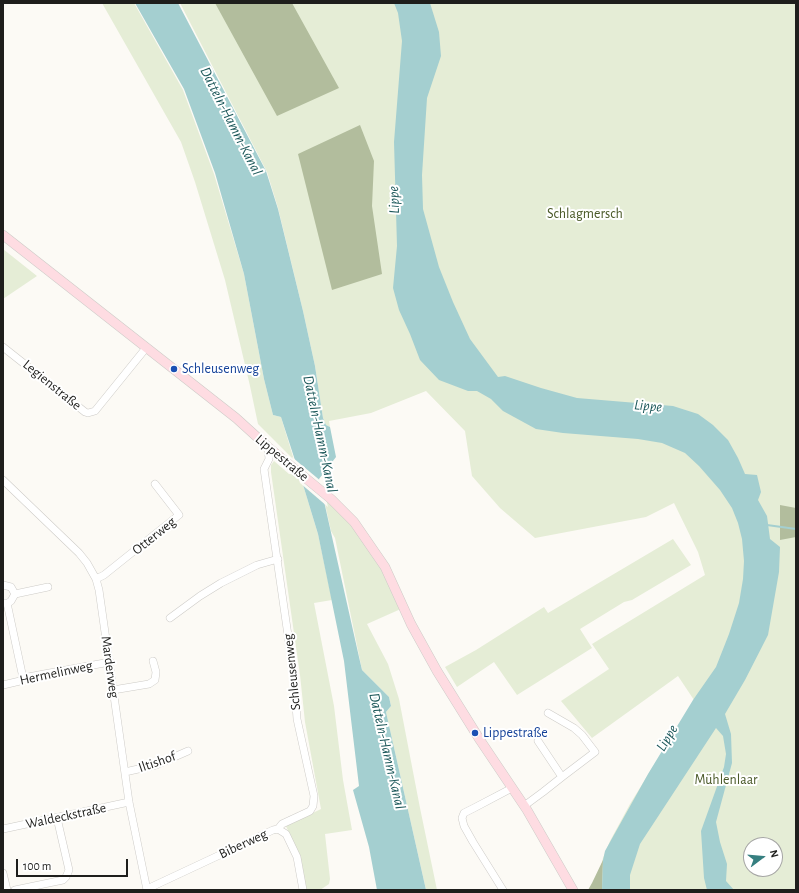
<!DOCTYPE html>
<meta charset="utf-8">
<style>
body{margin:0}
#map{position:relative;width:799px;height:893px;overflow:hidden;background:#fcfaf5;font-family:"Alegreya Sans",sans-serif}
canvas{display:block}
.frame{position:absolute;inset:0;border:4px solid #1e1e1c;pointer-events:none}
.north{position:absolute;left:743px;top:837px;width:40px;height:40px;box-sizing:border-box;background:#fff;border:1px solid #a5a5a4;border-radius:50%;rotate:74deg;font-size:11px;font-weight:700;line-height:16px;text-align:center;color:#1e1e1c}
.north::after{content:'';display:block;margin:auto;width:14px;height:18px;background:#367f80;clip-path:polygon(50% 0,100% 100%,50% 72%,0 100%)}
.scale{position:absolute;left:16px;top:859px;width:112px;height:18px;box-sizing:border-box;border:2px solid #1e1e1c;border-top:0;padding-left:5px;font-size:12px;line-height:14px;white-space:nowrap;color:#1e1e1c;-webkit-text-stroke:3px #fff;paint-order:stroke}
</style>
<div id="map">
<canvas width="799" height="893"></canvas>
<div class="frame"></div>
<div class="north">N</div>
<div class="scale">100 m</div>
</div>
<script>
const c = document.querySelector('canvas').getContext('2d');
c.lineJoin = 'round';
function fill(path, color) { c.fillStyle = color; c.fill(path, 'evenodd'); }
const poly = rows => new Path2D(rows.map(r => 'M' + r).join(''));
function trace(path, color, width, dash) { c.strokeStyle = color; c.lineWidth = width; c.lineCap = dash ? 'butt' : 'round'; c.setLineDash(dash || []); c.stroke(path); }
function drawText(font, color, halo, rows, align = 'center') {
  c.font = font + ' "Alegreya Sans",sans-serif'; c.lineWidth = 4; c.setLineDash([]); c.textBaseline = 'middle'; c.strokeStyle = halo; c.fillStyle = color; for (const [text, x, y, turn = 0] of rows) {
    c.save(); c.translate(x, y); c.rotate((+turn || 0) * Math.PI / 180); c.textAlign = isNaN(turn) ? turn : align; if (halo) c.strokeText(text, 0, 0); c.fillText(text, 0, 0); c.restore();
  }
}
fill(poly([
 [102,3,134,3,183,90,214,174,244,274,264,379,273,415,281,417,294,460,258,424,250,386,225,280,195,182,181,142],
 [180,3,796,3,796,890,595,890,603,858,610,841,630,804,694,700,678,676,592,738,561,701,609,669,592,644,705,575,698,552,674,503,646,517,535,538,500,508,472,476,465,431,426,391,371,413,329,421,330,427,326,425,323,418,315,366,303,311,278,208,267,172],
 [751,845,775,845,775,869,751,869],
 [3,249,37,276,3,299],
 [274,461,289,474,299,475,304,488,318,534,332,600,314,603,334,706,343,780,352,830,325,834,330,879,329,884,320,890,306,890,299,856,286,826,321,809,305,722,300,675,271,472,271,465],
 [323,495,363,536,403,608,367,624,388,664,399,699,420,808,437,890,426,890,386,712,391,706,389,697,362,670,335,538,331,531],
 [673,539,691,565,632,600,624,602,580,629,592,648,517,695,494,662,457,687,445,667,476,650,544,607,548,613]
]), '#e5edd6');
fill(poly([
 [215,3,292,3,339,88,277,116],
 [360,125,374,161,372,206,382,274,332,290,298,154],
 [780,505,796,508,796,537,780,540],
 [603,860,602,890,588,890,592,883]
]), '#b2bd9d');
fill(poly([
 [135,3,178,3,266,171,278,209,303,311,315,366,323,418,326,425,330,427,336,457,319,479,359,657,362,670,389,697,391,706,386,712,426,890,377,890,369,847,353,790,359,786,344,661,318,534,304,488,281,417,273,415,264,379,244,274,215,173,184,89],
 [394,3,430,3,439,32,441,56,427,98,422,175,423,209,439,267,453,302,470,339,498,377,505,376,541,388,577,398,673,406,698,414,713,425,728,440,738,458,745,474,757,475,761,492,758,500,767,516,770,539,780,547,779,572,768,635,745,680,725,714,731,734,732,763,716,822,720,842,727,864,726,881,734,890,707,890,704,878,701,831,724,767,726,754,723,736,716,728,640,844,630,875,630,890,602,890,603,860,605,851,648,774,693,700,716,667,729,634,739,603,743,579,744,561,742,539,738,523,732,508,720,490,699,466,685,453,662,443,638,439,563,433,536,429,503,411,491,399,477,391,468,391,439,380,420,360,410,334,399,310,393,288,397,246,394,142,402,41,398,13]
]), '#a4cfd0');
fill(poly([
 [292,457,322,482,328,507,300,483]
]), '#fcfaf5');
trace(poly([
 [767,525,796,529]
]), '#a4cfd0', 2);
const minor = poly([
 [3,347,85,412,88,413,95,411,146,348],
 [268,447,269,459,264,469,294,677,297,719,314,796,313,806,310,811,282,824,278,829],
 [3,480,79,553,87,563,96,579,99,590,129,802,147,890],
 [96,579,104,575,179,515,155,484],
 [3,585,11,587,15,594,11,601,8,603,3,603],
 [15,594,48,587],
 [7,603,23,678],
 [170,618,200,596,221,583,257,565,278,559],
 [3,685,20,681,23,678,44,674,110,662],
 [113,690,149,684,155,680,156,672,153,661],
 [548,713,574,728,582,735,595,752,562,777],
 [125,772,156,765,188,751],
 [524,806,543,792,562,777,538,741],
 [3,829,129,802],
 [3,873,7,890],
 [147,889,273,830,278,829,286,834,297,857,303,890],
 [15,890,63,880,66,877,69,870,57,818],
 [503,890,473,842,464,826,462,818,464,813,474,808,512,788]
]);
const secondary = poly([
 [3,235,236,418,268,447,331,499,354,522,385,567,411,624,437,671,480,740,527,810,573,890]
]);
trace(minor, '#cdcbc7', 8);
trace(secondary, '#cdcbc7', 10);
trace(minor, '#fff', 7);
trace(secondary, '#fedce2', 9);
for (const [x, y, r, color] of [
 [174,369,4,"#1a4fb4"],
 [475,733,4,"#1a4fb4"]
]) { const dot = new Path2D(); dot.arc(x, y, r, 0, 2 * Math.PI); c.fillStyle = color; c.fill(dot); trace(dot, '#fff', 1.5); }
drawText('14px', '#4a5928', '#fff', [
 ["Schlagmersch",585,214],
 ["Mühlenlaar",726,780]
]);
drawText('14px', '#164399', '#fff', [
 ["Schleusenweg",182,369],
 ["Lippestraße",483,733]
], 'left');
drawText('14px', '#1e1e1c', '#fff', [
 ["Legienstraße",52,385,39],
 ["Lippestraße",282,458,40],
 ["Otterweg",154,536,-39],
 ["Marderweg",110,667,82],
 ["Schleusenweg",292,672,-96],
 ["Hermelinweg",56,673,-12],
 ["Iltishof",157,762,-19],
 ["Waldeckstraße",66,816,-12],
 ["Biberweg",243,844,-25]
]);
drawText('italic 15px', '#1b5759', '#fff', [
 ["Datteln-Hamm-Kanal",231,121,63],
 ["Lippe",394,200,-92],
 ["Lippe",648,406,5],
 ["Datteln-Hamm-Kanal",320,434,78],
 ["Lippe",667,738,-59],
 ["Datteln-Hamm-Kanal",387,751,77]
]);
</script>
